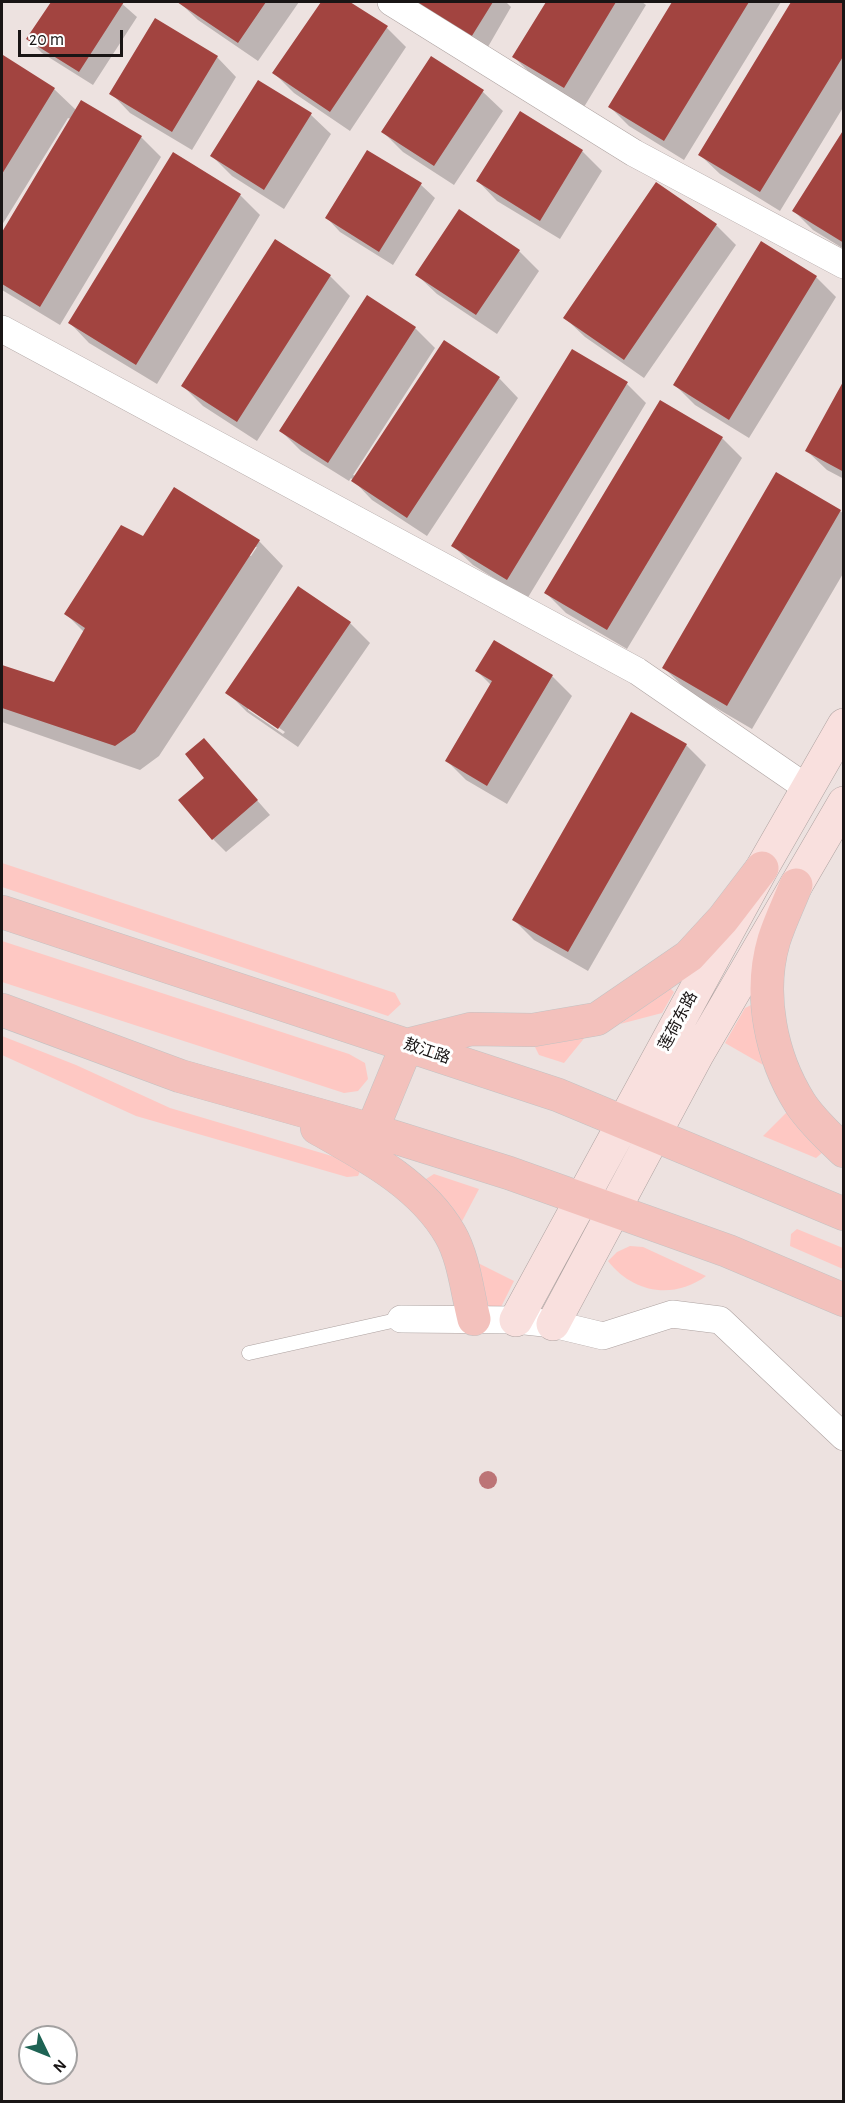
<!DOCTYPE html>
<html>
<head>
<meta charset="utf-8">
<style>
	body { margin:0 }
	#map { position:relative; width:845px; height:2103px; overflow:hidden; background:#ede2e0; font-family:"Alegreya Sans",sans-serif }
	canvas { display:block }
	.frame { position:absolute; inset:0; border:3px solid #191515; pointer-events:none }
	.north { position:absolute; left:18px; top:2025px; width:60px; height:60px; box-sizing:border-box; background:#fff; border:2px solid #a3a1a1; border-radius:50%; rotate:133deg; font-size:16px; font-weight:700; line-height:24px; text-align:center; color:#191515 }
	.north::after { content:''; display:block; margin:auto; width:21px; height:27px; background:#1e6354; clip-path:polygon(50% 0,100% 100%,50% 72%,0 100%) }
	.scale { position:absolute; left:18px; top:30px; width:105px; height:27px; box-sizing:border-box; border:3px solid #191515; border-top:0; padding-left:8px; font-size:18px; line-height:21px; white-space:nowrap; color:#191515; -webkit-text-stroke:4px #fff; paint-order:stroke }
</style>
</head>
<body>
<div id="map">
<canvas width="845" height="2103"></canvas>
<div class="frame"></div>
<div class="north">N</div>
<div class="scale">20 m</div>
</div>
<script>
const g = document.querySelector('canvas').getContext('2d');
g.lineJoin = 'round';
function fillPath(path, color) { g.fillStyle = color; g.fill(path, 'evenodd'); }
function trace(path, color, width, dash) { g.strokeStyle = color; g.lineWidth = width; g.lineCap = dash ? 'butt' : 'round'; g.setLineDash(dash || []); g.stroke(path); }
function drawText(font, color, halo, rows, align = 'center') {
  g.font = font + ' "Alegreya Sans","Noto Sans SC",sans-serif'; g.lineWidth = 6; g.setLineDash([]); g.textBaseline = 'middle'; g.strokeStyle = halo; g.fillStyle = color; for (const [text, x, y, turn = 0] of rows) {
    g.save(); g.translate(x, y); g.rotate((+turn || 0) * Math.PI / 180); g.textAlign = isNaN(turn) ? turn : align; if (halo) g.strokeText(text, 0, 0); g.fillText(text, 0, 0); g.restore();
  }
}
const green = new Path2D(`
	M2,863l393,130 6,11 -13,12 -386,-129z
	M2,941l347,113 16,9 3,16 -10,12 -14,2 -342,-111z
	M670,988l4,4 -12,21 -42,11z
	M751,1005l7,7 14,58 -47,-27 20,-35z
	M2,1036l74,29 94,43 182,54 9,7 -3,7 -11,1 -211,-61 -134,-61z
	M586,1036l-22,27 -25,-8 -4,-8 8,-6z
	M791,1108l32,44 -7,6 -53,-22z
	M434,1174l45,15 -20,38 -32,-39 -1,-9z
	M797,1229l46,19v21l-53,-23 1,-12z
	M630,1246l13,1 63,29c-33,24 -73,17 -98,-15l9,-9z
	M476,1262l38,19 -15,30h-9z`);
const shadow = new Path2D(`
	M52,2h68l17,15 -44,68 -51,-32 -14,-14z
	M179,2h120l-41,59 -60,-41z
	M322,2h25l40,26 19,19 -56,84 -56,-38 -20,-20z
	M420,2h86l5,5 -26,45 -68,-46z
	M548,2h94l4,3 -62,102 -50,-30 -20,-20z
	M674,2h107l-97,158 -55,-34 -19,-19z
	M793,2h51v104l-64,105 -60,-37 -20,-19z
	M4,57l50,32 22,21 65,27 20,20 -101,168 -58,-35v-55l69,-116 -3,-1 -66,107v-165z
	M217,57l19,20 -44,73 -62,-37 -19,-20z
	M432,59l51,33 20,19 -49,74 -51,-33 -20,-20z
	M259,82l52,33 20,19 -47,75 -52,-33 -20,-20z
	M520,113l62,38 20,20 -42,68 -63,-38 -19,-20z
	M844,132v117l-31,-19 -19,-19z
	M656,184l60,41 20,20 -92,133 -59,-41 -20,-19z
	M421,185l14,13 -42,67 -53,-33 -13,-14z
	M240,195l20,20 -103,169 -68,-41 -19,-20z
	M519,251l20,20 -42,63 -60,-40 -20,-19z
	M330,276l20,20 -93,145 -54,-35 -20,-20z
	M816,277l20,20 -87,141 -54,-33 -20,-20z
	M415,328l20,20 -82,127 3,1 143,-98 19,20 -91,138 -55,-36 -21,-22 -2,3 -48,-30 -20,-20z
	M844,383v96l-17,-9 -20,-19z
	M627,384l19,19 -119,196 -54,-34 -20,-19z
	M722,438l20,20 -115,191 -61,-36 -20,-20z
	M840,511l4,3v58l-92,157 -63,-37 -25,-24z
	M144,538l115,3 24,25 -124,190 -19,14 -138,-48v-55l53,17 29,-52 -18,-18zM254,547h3l-6,9 -3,-1z
	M350,623l20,20 -72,104 -51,-35 -20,-20zM248,706l37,26 -2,2 -35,-24z
	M477,671l75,5 20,20 -65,108 -41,-24 -20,-20 45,-75z
	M204,740l66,75 -44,37 -13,-13z
	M686,745l20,20 -118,206 -54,-31 -20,-20z`);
const building = new Path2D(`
	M51,2h73l-45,70 -53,-33z
	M177,2h89l-28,41z
	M321,2h29l38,24 -58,86 -58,-39z
	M418,2h75l-23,37 -55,-32z
	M546,2h70l-52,86 -52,-31z
	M672,2h77l-85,139 -56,-34z
	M791,2h53v53l-84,137 -62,-37z
	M155,18l63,38 -46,76 -63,-38z
	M3,55l52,33 -53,86v-116z
	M431,56l53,34 -50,76 -53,-34z
	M258,80l54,33 -48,77 -54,-34z
	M81,100l61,36 -102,171 -38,-23v-52z
	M520,111l63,39 -43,71 -64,-40z
	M844,129v114l-52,-32z
	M367,150l55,33 -43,69 -54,-34z
	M173,152l68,42 -105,171 -68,-42z
	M656,182l61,42 -93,136 -61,-42z
	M459,209l61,41 -44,65 -61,-40z
	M275,239l56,36 -94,147 -56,-36z
	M761,241l56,35 -88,144 -56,-35z
	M367,295l49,32 -88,136 -49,-32z
	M444,340l56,37 -93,141 -56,-37z
	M572,349l56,33 -121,198 -56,-34z
	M844,380v92l-39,-21z
	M660,400l63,37 -116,193 -63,-37z
	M776,472l65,38 -114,196 -65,-38z
	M174,487l86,53 -125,192 -20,14 -113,-38v-43l52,17 31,-54 -21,-14 57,-89 22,11z
	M298,586l53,36 -73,107 -53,-36z
	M494,640l59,35 -66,111 -42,-25 47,-80 -17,-10z
	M631,712l56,32 -119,208 -56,-32z
	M204,738l54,62 -46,40 -34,-40 26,-22 -19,-24z`);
const service = new Path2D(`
	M249,1353l152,-34`);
const minor = new Path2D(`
	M391,2l243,151 210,112
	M2,329l635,342 170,117
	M401,1319l115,1 37,4 50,12 69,-22 48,6 124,117`);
const secondary = new Path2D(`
	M516,1320l246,-452 82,-143
	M553,1324l144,-269 147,-252`);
const primary = new Path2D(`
	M796,885c-7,18 -16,36 -22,55 -16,54 -3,117 26,163 11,17 29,34 44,48
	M2,912l556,183 286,119
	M2,1010l178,66 192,54 137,43 219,78 116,49
	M407,1045l64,-16 62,1 64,-11 92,-63 34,-37 39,-51
	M317,1128c48,27 104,56 133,106 14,24 17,58 24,85
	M372,1130l35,-85`);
const trees = [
	[488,1480]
];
const streetNames = [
	["莲荷东路",678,1021,-62],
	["敖江路",427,1051,19]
];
fillPath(green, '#fec8c3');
fillPath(shadow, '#0003');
fillPath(building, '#a24440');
trace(service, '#ada2a0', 15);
trace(minor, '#ada2a0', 28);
trace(secondary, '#ada2a0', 34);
trace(primary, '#c3c2c2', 34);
trace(service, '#fff', 14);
trace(minor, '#fff', 27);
trace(secondary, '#f9e0de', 33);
trace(primary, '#f3c1bc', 33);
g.fillStyle = '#bc7476';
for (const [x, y] of trees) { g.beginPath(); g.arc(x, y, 9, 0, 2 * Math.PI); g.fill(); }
drawText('16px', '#191515', '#fff', streetNames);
</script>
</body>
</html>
